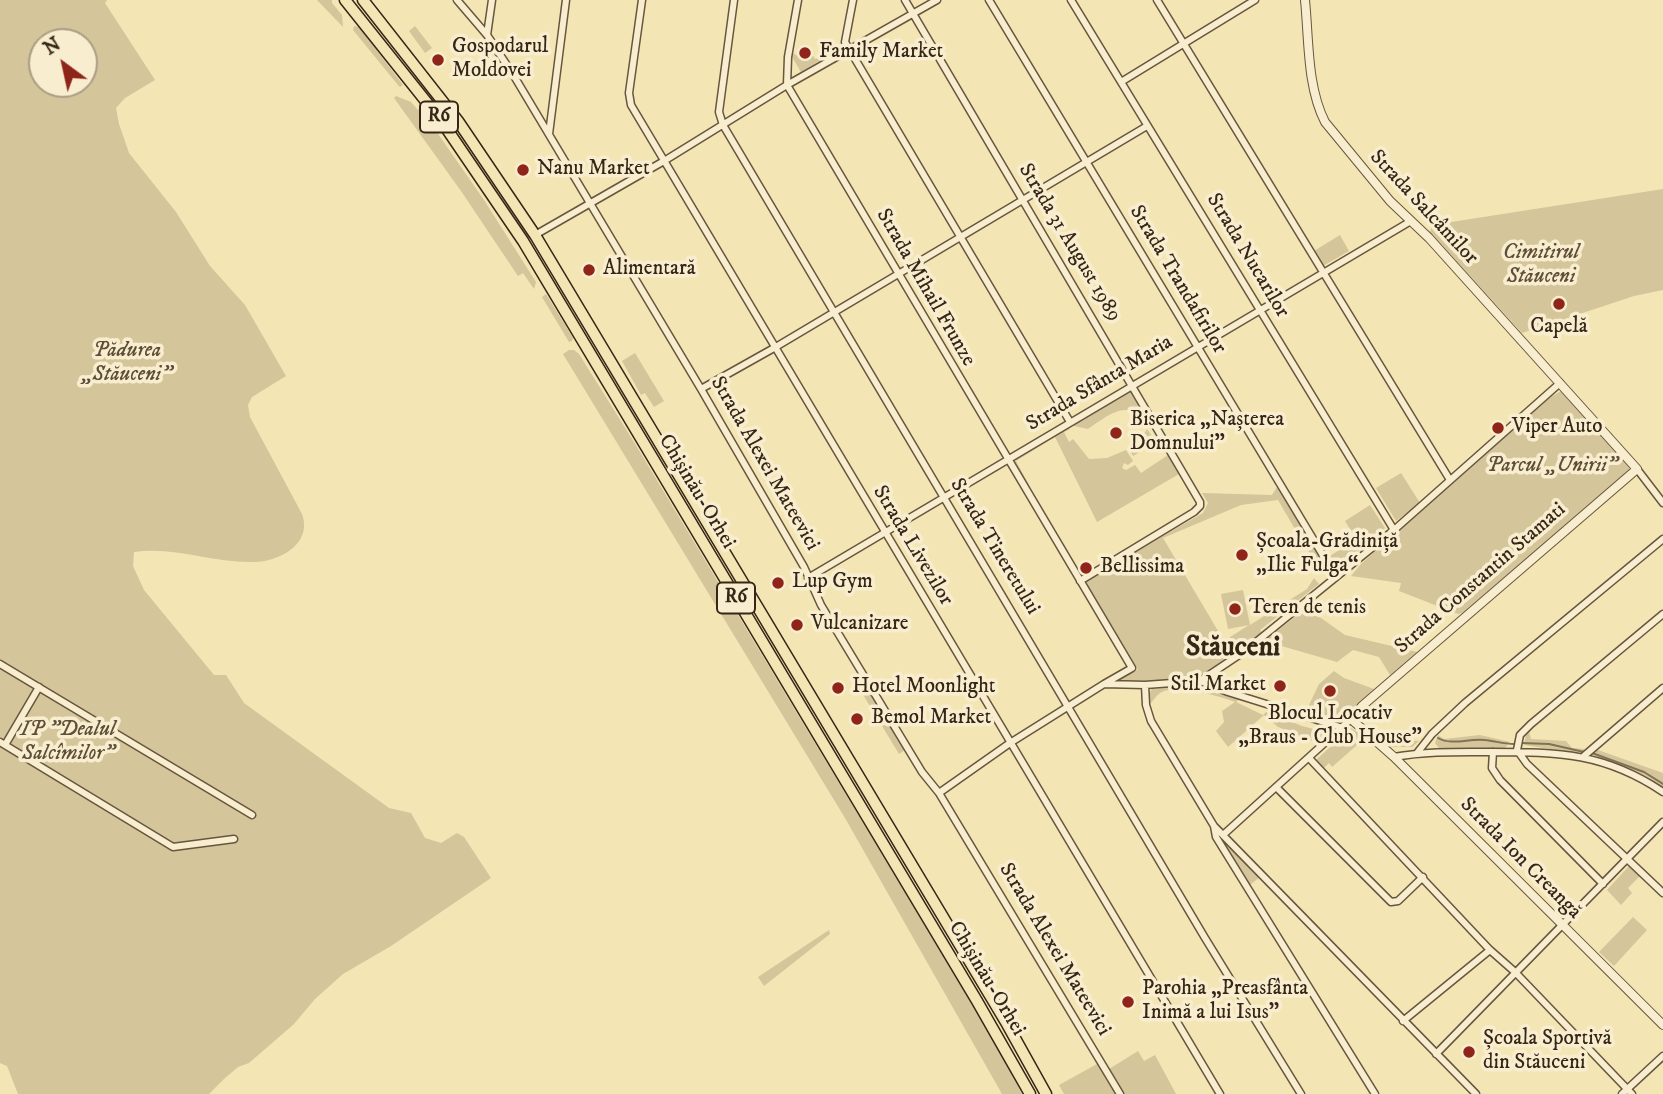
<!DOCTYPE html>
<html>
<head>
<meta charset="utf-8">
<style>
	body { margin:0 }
	#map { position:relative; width:1663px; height:1094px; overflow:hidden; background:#f4e5b5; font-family:"IM FELL DW Pica",serif }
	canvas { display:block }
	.north { position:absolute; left:28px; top:28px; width:70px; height:70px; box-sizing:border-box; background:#f8eecf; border:2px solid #aa9e85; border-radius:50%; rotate:327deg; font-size:19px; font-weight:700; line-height:28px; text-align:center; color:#362617 }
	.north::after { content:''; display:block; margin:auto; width:24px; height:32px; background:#8f2418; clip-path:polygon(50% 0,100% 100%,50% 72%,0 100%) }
</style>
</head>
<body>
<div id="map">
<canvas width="1663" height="1094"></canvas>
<div class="north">N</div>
</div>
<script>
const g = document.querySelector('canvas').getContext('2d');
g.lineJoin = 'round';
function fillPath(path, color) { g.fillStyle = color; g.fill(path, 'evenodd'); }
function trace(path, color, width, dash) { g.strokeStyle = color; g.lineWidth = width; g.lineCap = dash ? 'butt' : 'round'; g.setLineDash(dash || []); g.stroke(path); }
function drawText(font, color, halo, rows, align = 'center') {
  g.font = font + ' "IM FELL DW Pica",serif'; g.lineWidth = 7; g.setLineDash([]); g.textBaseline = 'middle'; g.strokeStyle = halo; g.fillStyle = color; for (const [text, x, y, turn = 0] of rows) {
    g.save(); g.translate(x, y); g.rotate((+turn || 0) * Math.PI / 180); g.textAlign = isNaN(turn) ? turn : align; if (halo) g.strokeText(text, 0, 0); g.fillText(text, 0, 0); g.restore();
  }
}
const green = new Path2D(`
	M0,0h107l-2,3 50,77 -30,18 -9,10 3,16 10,29 47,59 34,54 35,39 41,71 -34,21 -4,8 2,12 52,97c11,30 -23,48 -49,48 -40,1 -79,-16 -119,-10l-1,14 11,24 70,85h12l18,28 145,105 22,5 14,25 16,5 16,-10 7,4 27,41 -100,68 -48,28 -28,25 -21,25 -45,39 -11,4 -13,11 -16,16h-191l-11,-28 -7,-3zM42,42h42v42h-42z
	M317,0h15v3l10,12 1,12z
	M354,26l5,1 44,58 -3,2 -2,-2 -45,-55z
	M415,26l17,22 -7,5 -16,-22z
	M837,50l-36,22 -9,-15 1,-4 9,6 11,-3 2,3z
	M396,96l15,6 7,8 2,-2 64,92 52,82 -2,7 -11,-16 -5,3 -57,-85 -67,-93z
	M1663,189v101l-29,6 -112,37 -92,-101 2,-7z
	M1340,235l9,16 -26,15 -9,-15z
	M546,294l27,44 -1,3 -3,1 -27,-45z
	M569,350h5l5,4 55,88 363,604 25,48h-20l-157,-276 -282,-464z
	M635,353l29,48 -10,6 -9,-14 -4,2 -19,-34z
	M1131,390l30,49 -2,1 -9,-15c-8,-2 -10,-9 -17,-13 -14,-8 -34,10 -45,17l-14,-3v-3z
	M1561,391l68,73v7l-4,4 -163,138 -4,1 -59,-23 2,-8 -50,-7 10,-12 188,-166z
	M1067,428l3,1 -6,3 5,10 4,-3 16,20 18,-1 19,-8 7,11 -5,4 -4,-2 -2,5 4,2 9,-5 6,8 27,-18 11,19 -82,48 -42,-85 -39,24 13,24 -2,1 -13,-22 2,-6z
	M1147,429l9,13 -23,14 -4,-7 10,-7z
	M1401,473l19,30 -24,18 -20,-33z
	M1277,487l28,46 -6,3 -21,-36 -37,5 -78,33 61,103 25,-16 -21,4 -7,-35 22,-4 7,35 57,-36 7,-11 5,6 -59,46 2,3 -23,17 -4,-3 -4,3 2,6 -34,21 -15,3 -71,2 25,-13 -53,-88 118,-68 5,-10 -6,-10 70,2z
	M1370,505l15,23 -23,21 -23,16 -4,-1 -5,-8 26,-17 -11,-18z
	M1302,540l8,1 20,33 -12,-1 2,-2z
	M1306,612l15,6 24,17 72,17 -27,23 -11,-18 -26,-7 -16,12 -59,-17 -1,4 -16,-5 39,-31z
	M1334,671l10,7 30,11 -23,20 -3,7c-16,6 -29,3 -39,-11l10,-21z
	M858,681l2,3 3,-2 42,68 -6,4 -43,-71z
	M1183,687l16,1 41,11 -4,3 27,13 3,-3 36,14 27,7 -9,11 -42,-17 -14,-12 -36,32 -12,-16 8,-9 -2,-11 13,-9c-17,-6 -58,-19 -75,-9 -4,3 -8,9 -12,13v-11l4,-6z
	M1351,728l15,9 -34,30 -3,-4 -5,5 -8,-8z
	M1529,732l2,7 35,2 6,7 12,1 -1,5 -59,-9 2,-10z
	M1379,735l5,4 35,2 -7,6h-22l-12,-10z
	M1438,735l6,4 36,-4 30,7 -5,6h-66l-4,-5z
	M1595,749l68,24v15l-19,-13 -51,-20z
	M1218,833l42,44 -10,8z
	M1629,866l12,9 -13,13 4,5 -11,12 -14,-15z
	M1633,917l14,13 -33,36 -15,-14z
	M829,930l1,4 -66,52 -6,-9z
	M1138,1051l6,10 11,-6 21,39h-52l-15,-25z
	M1097,1064l18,30h-51l-5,-9z`);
const stream = new Path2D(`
	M1438,738c14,8 31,0 47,2 10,1 19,4 29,4
	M1522,743l27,1 35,8
	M1592,753l52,19 19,12`);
const minor = new Path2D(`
	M457,0l30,35 27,41 187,313 103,178 17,38 101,167 17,21 181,301
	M642,0l-13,93 2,12 589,989
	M734,0l-15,112 4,13 482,813 96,156
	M798,0l-10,57 -1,28 345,583 -28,16
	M853,0l-8,42 225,380
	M905,0l295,502v4l-6,6 -114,69
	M989,0l347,577
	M1071,0l323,530
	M1157,0l293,480
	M487,35l5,-35
	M1121,82l134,-82
	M549,134l17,-134
	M535,235l129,-74 123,-76 150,-85
	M701,389l73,-41 373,-222
	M1637,469l26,34
	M808,578l603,-357
	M0,664l252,151
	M1200,681l45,-30 149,-121 166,-147
	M1145,685l1,20 5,16 63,105 262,268
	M0,742l173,105 61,-8
	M5,745l34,-58
	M1517,750l10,14 136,129
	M1517,750l3,-15 11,-11 132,-110
	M1493,752l-1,16 8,12 103,104
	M1417,753l15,-19 33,-31 198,-164
	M1584,756l79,-68
	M1394,757c33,-6 65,-5 98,-5 67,0 113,1 171,40
	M1309,758l181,192 25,22 117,122
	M1276,787l115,115 7,-1 25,-24
	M939,793l71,-50 94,-59 41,1 55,-4 28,11 115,36
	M1214,826l2,11 159,257
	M1223,835l128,-116
	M1403,1021l87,-71
	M1436,1054l227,-232
	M1622,1094l41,-38`);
const tertiary = new Path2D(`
	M1305,0c4,40 2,87 20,122l65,79 39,37 208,231 -275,237 -11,13 43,38 269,268`);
const trunk = new Path2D(`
	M345,0l95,119 83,122 454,760 53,93
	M363,0l95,121 77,114 472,789 39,70`);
const markers = [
	[805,53,7,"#8f2418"],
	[438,60,7,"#8f2418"],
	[523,170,7,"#8f2418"],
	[589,270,7,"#8f2418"],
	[1559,304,7,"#8f2418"],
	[1498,428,7,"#8f2418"],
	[1116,433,7,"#8f2418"],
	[1242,555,7,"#8f2418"],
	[1086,568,7,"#8f2418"],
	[778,583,7,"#8f2418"],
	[1235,609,7,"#8f2418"],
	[797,625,7,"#8f2418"],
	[1280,686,7,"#8f2418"],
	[838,688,7,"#8f2418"],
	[1330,691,7,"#8f2418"],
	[857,719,7,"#8f2418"],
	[1128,1002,7,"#8f2418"],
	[1469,1052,7,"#8f2418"]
];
const shields = [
	[439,117,38],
	[736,598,38]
];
const shieldNames = [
	["R6",439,117],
	["R6",736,598]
];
const poiNames = [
	["Gospodarul",452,48],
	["Moldovei",452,72],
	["Family Market",819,53],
	["Nanu Market",537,170],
	["Alimentară",603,270],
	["Capelă",1559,328,"center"],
	["Biserica „Nașterea",1130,421],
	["Domnului”",1130,445],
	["Viper Auto",1512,428],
	["Școala-Grădiniță",1256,543],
	["„Ilie Fulga“",1256,567],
	["Bellissima",1100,568],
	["Lup Gym",792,583],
	["Teren de tenis",1249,609],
	["Vulcanizare",811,625],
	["Stil Market",1266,686,"right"],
	["Hotel Moonlight",852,688],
	["Blocul Locativ",1330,715,"center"],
	["„Braus - Club House”",1330,739,"center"],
	["Bemol Market",871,719],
	["Parohia „Preasfânta",1142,990],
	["Inimă a lui Isus”",1142,1014],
	["Școala Sportivă",1483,1040],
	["din Stăuceni",1483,1064]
];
const streetNames = [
	["Strada Salcâmilor",1423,208,47],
	["Strada 31 August 1989",1069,243,59],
	["Strada Nucarilor",1247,256,59],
	["Strada Trandafirilor",1177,280,59],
	["Strada Mihail Frunze",925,288,60],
	["Strada Sfânta Maria",1100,384,-31],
	["Strada Alexei Mateevici",764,464,60],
	["Chișinău-Orhei",696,492,59],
	["Strada Livezilor",912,546,59],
	["Strada Tineretului",994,547,59],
	["Strada Constantin Stamati",1481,579,-41],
	["Strada Ion Creangă",1520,859,45],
	["Strada Alexei Mateevici",1054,950,59],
	["Chișinău-Orhei",986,979,59]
];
const parkNames = [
	["Cimitirul",1541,254],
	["Stăuceni",1541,278],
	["Pădurea",127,352],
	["„Stăuceni”",127,376],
	["Parcul „Unirii”",1552,467],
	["IP \"Dealul",68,731],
	["Salcîmilor\"",68,755]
];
const districtNames = [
	["Stăuceni",1233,649]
];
fillPath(green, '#d4c59a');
trace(stream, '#817255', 2);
trace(minor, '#66563e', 9);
trace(tertiary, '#66563e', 10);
trace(trunk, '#362617', 13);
trace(minor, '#f8eecf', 6);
trace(tertiary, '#f8eecf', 8);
trace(trunk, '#f4e5b5', 10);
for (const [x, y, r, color] of markers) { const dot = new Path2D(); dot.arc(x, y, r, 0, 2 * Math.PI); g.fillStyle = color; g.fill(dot); trace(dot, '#f8eecf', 2.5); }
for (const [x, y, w] of shields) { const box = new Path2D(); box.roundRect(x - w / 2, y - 15.5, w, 31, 5); g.fillStyle = '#f8eecf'; g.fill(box); trace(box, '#362617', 2); }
drawText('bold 19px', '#362617', null, shieldNames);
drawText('21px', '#362617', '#f8eecf', poiNames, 'left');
drawText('21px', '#362617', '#f8eecf', streetNames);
drawText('italic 21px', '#5e4e38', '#f8eecf', parkNames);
drawText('bold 28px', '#362617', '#f8eecf', districtNames);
</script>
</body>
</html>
